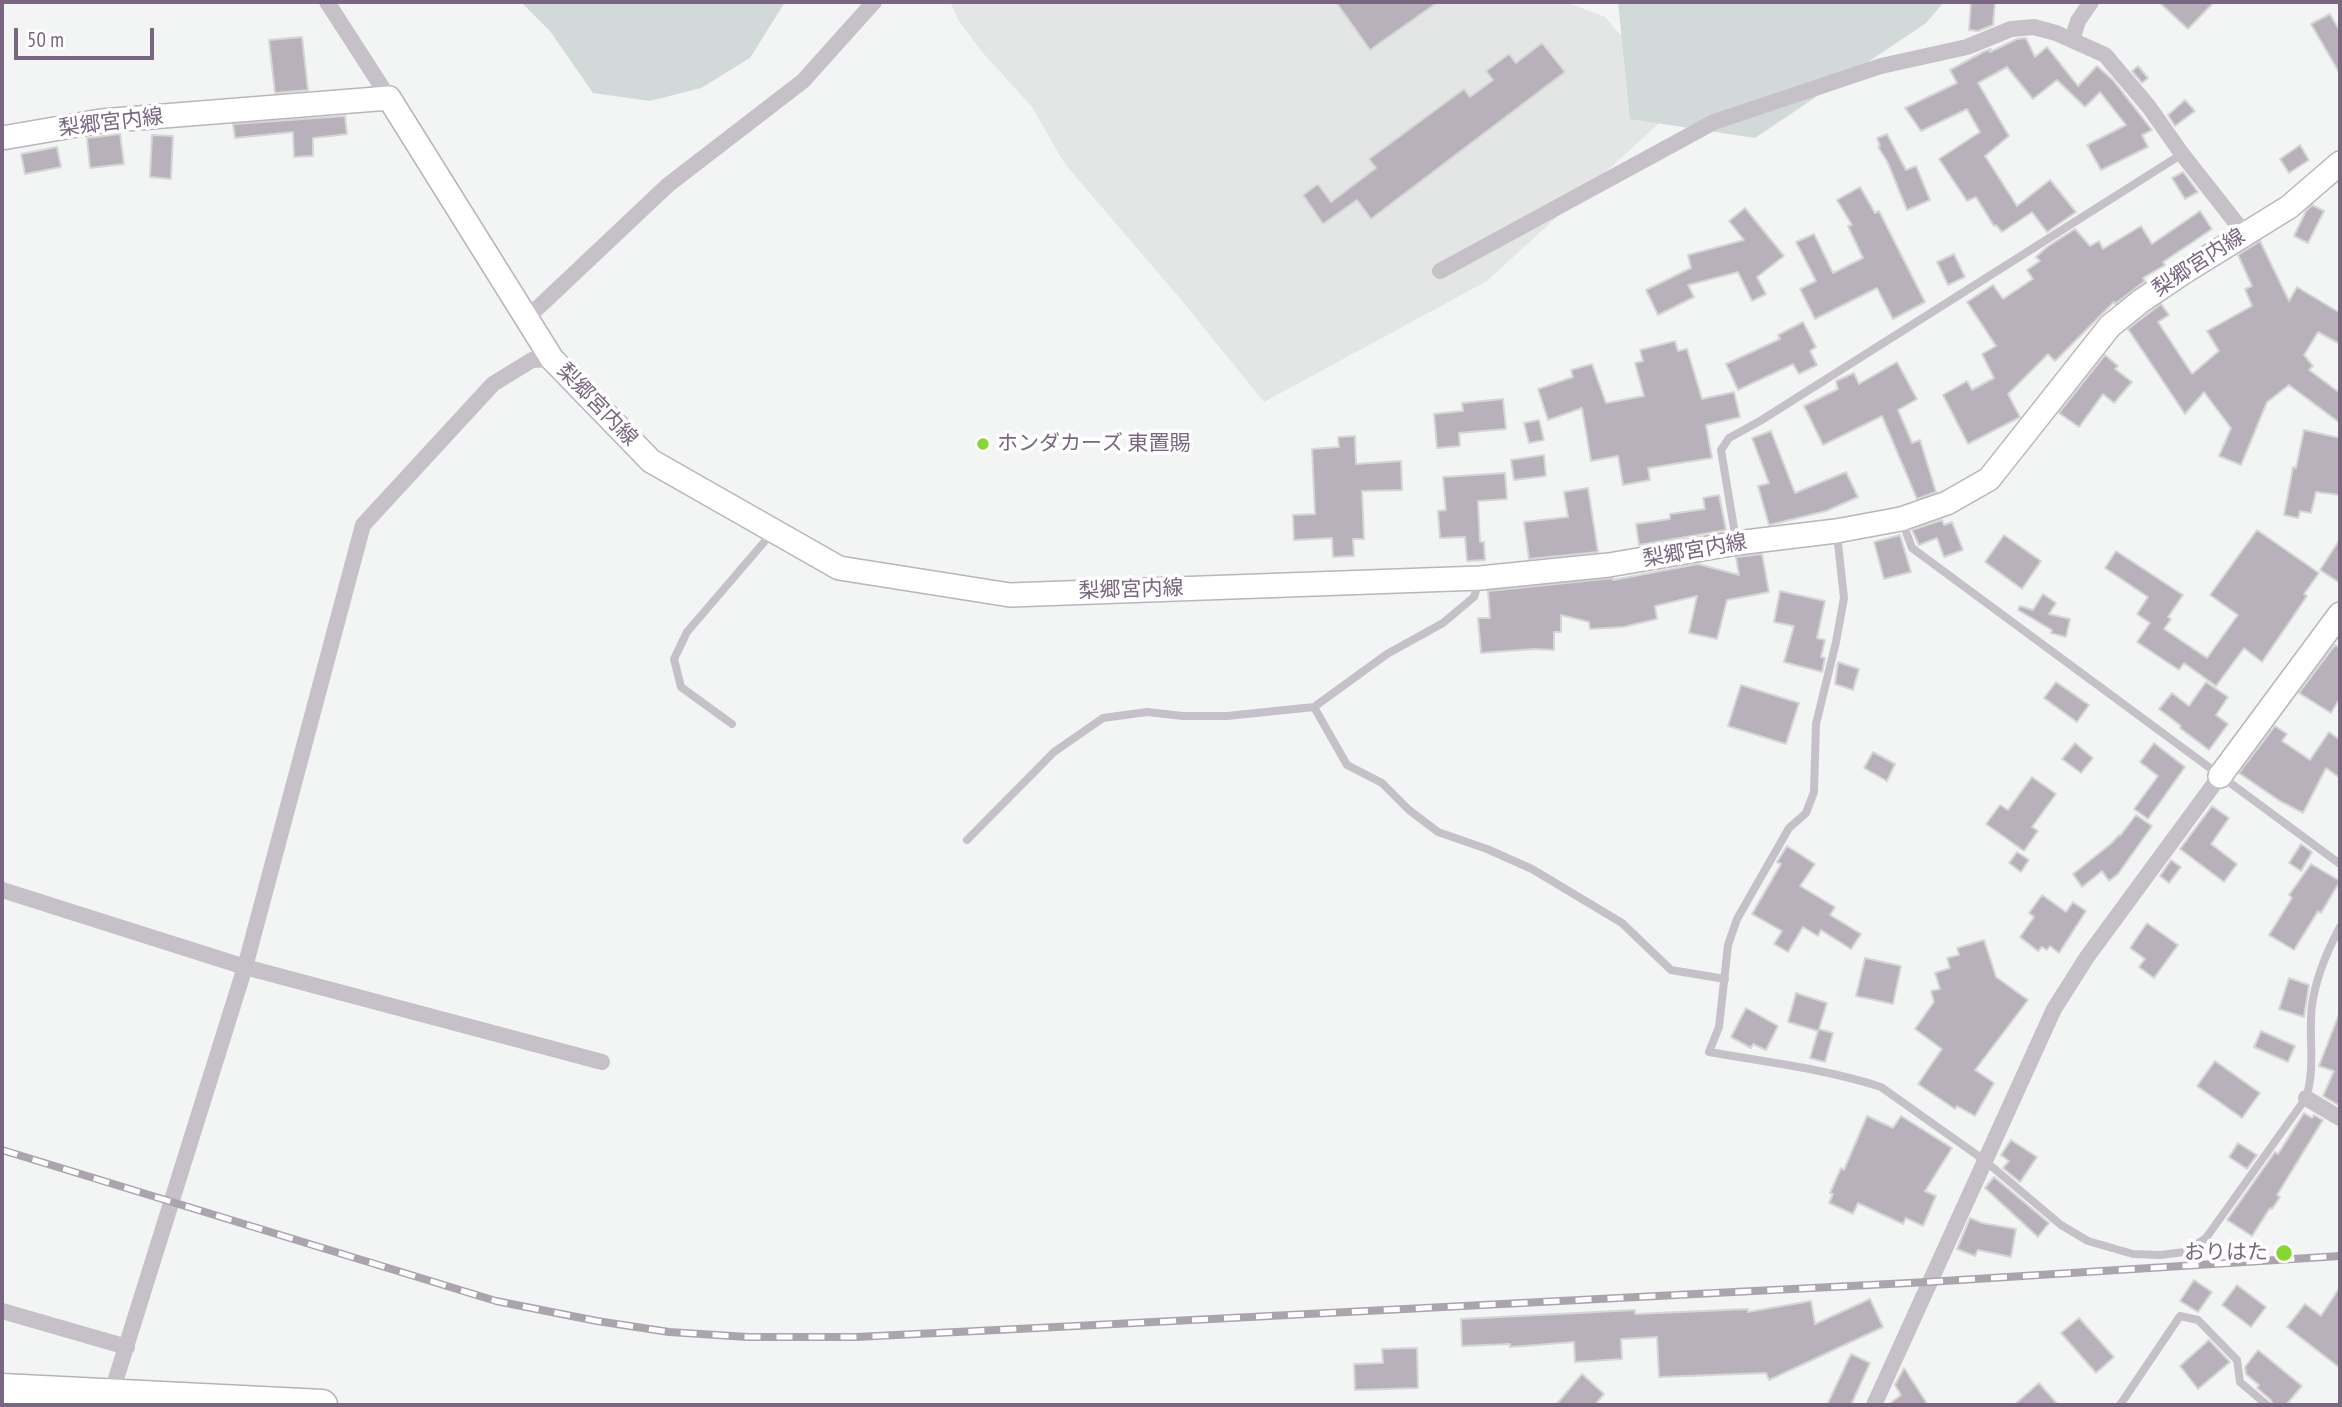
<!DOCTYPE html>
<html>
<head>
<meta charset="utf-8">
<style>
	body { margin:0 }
	#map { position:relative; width:2342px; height:1407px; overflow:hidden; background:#f2f5f3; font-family:"PT Sans Narrow",sans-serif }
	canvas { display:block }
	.frame { position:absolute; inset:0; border:4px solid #796681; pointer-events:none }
	.scale { position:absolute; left:14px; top:28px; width:140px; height:32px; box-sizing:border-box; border:4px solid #796681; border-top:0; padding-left:9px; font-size:21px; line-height:24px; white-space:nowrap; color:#796681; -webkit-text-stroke:5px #fff; paint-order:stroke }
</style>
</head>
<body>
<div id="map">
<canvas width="2342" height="1407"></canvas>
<div class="frame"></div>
<div class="scale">50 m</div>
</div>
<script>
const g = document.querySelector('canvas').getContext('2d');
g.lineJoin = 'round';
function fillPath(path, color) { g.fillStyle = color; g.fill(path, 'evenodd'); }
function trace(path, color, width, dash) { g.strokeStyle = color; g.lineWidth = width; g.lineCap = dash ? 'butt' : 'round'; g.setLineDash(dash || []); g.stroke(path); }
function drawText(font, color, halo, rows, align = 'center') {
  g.font = font + ' "PT Sans Narrow","Noto Sans JP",sans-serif'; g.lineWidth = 7; g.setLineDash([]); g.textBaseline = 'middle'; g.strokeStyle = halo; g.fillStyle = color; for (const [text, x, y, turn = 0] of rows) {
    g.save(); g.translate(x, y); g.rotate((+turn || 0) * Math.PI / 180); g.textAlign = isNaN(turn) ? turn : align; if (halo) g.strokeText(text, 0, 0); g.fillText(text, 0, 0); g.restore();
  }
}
const built = new Path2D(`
	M950,2h616l39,15 75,87 -193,177 -223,121 -86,-106 -113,-132 -33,-57 -50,-55 -23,-31z`);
const green = new Path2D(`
	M521,2h-1h265l-35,56 -49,30 -51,13 -57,-8 -43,-62z
	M1618,2h326l-18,21 -171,115 -125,-19z`);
const building = new Path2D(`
	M1336,2h102l-68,48z
	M1971,2h24l-2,23 -15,6 -9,-1z
	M2159,2h55l-26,27z
	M2330,14l10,17v43l-29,-50z
	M302,37l6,53 -33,3 -6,-53z
	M2026,38l9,19 12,-10 31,39 19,-20 16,14 39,50 -10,5 6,12 -47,23 -14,-25 39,-20 -26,-33 -15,15 -28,-27 -24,19 -26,-32 -29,16 31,53 -24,20 32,50 33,-26 26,32 -29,20 -15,-20 -30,20 -6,-7 -2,1 -18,-29 -9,4 -28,-42 41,-27 -13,-23 -46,22 -16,-23 52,-25 -7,-13 33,-18 8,-3 -1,3 27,-13z
	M1542,43l23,29 -194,147 -14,-19 -34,24 -20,-29 15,-11 13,18 45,-34 -7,-9 95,-70 6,8 23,-17 -7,-9 23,-17 7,9z
	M2138,66l10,12 -6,5 -10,-12z
	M2185,100l10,11 -20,15 -7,-11z
	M345,116l2,18 -34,4v18l-19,1 -1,-25 -58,6 -2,-14z
	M120,134l4,30 -34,4 -3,-30z
	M1887,134l19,36 10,-4 14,34 -23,10 -20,-49 -9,-14 2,-1 -3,-8z
	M152,135l21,1 -2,43 -21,-2z
	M2300,145l9,15 -20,13 -9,-14z
	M57,147l4,20 -36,7 -4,-20z
	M2183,172l15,20 -13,7 -13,-21z
	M1860,187l15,26 4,-2 46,91 -32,17 -16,-31 -62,31 -15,-30 16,-8 -20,-39 18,-8 19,39 30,-15 -15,-32 4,-1 -15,-25z
	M2312,205l12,6 -16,32 -14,-7 12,-25z
	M1745,208l39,48 -27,21 9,17 -14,7 -14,-29 -50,13 6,12 -36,18 -12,-25 45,-22 -3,-13 56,-15 -15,-19z
	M2200,211l12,18 -49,33 2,3 -22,13 2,3 -30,23 -1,-2 -59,59 -7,-7 -40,40 12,23 -52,27 -25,-49 24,-14 5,9 22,-12 -12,-24 14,-8 -29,-44 26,-17 10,14 30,-20 -6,-9 13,-9 -4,-4 11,-10 28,-18 15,17 9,-5 4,8 38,-23 11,18z
	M2260,241l29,60 8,-14 43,26v31l-22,-12 -14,23 9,11 -4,4 31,23v30l-51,-38 -22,17 -26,63 -22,-9 12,-28 -27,-36 -19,22 -57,-85 33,-25 8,11 -11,7 34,52 27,-23 -12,-20 45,-25 -7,-17 7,-3 -14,-31z
	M1954,254l11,23 -17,8 -11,-23z
	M1803,322l13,25 -6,4 7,14 -18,9 -6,-10 -55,26 -12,-26 54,-25 -2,-4z
	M1675,341l3,10 9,-2 15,50 32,-7 6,25 -34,8 6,33 -64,10 2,12 -27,5 -5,-29 -27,5 -9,-53 -34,12 -10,-31 35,-12 -2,-7 21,-6 14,39 38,-7 -9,-33 8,-2 -3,-11z
	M2105,355l13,11 -3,3 17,13 -18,21 -11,-9 -24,33 -20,-14z
	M1897,362l20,37 -19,11 14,33 8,-3 16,52 -19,7 -35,-83 -59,29 -19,-39 34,-17 -2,-8 18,-8 5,11z
	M1503,399l3,30 -47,4 1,13 -23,2 -3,-34 29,-3 -1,-8z
	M1539,420l5,20 -15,3 -5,-20z
	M2304,430l36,8v57l-24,-3 -5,21 -11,-2 -2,7 -14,-3 9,-48 3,1z
	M1771,431l24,62 51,-21 12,25 -32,14 -57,14 -11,-39 11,-3 -17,-45z
	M1355,436l1,28 45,-3 1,29 -40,1 2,48h-11l1,17 -21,1 -1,-19 -38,2 -1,-25 22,-1 -3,-65 27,-2 -1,-10z
	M1544,455l2,21 -32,4 -3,-20z
	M1505,473l2,26 -29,2 2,41h4l1,18 -18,1 -2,-24 -25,1 -2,-27 8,-1 -3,-33z
	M1588,488l10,64 -69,7 -5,-37 44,-5 -4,-25z
	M1719,495l7,35 -87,15 -3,-21 34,-5v-5l35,-5 -2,-11z
	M1942,520l2,5 8,-3 11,28 -19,7 -7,-19 -18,7 -7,-15z
	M2257,530l62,43 -15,21 3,2 -45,66 -18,-14 -28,38 -32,-23 -5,7 -42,-28 13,-19 -13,-9 11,-17 -43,-29 11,-17 67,44 -15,22 3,2 -7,10 43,29 31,-43 -28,-20z
	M1900,535l11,37 -27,7 -10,-37z
	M2004,535l37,26 -19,28 -37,-27z
	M2340,539v44l-20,-13z
	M1762,554l7,38 -42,8 -10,39 -28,-6 8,-37 -42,10 2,13 -34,8 -33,2 -1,-7 -28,-7v17h-7v18l-20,-1 -53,4 -3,-35h12l-2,-27 125,-13v2l85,-16 41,11 -3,-18z
	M1780,591l45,10 -8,37 8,2 -4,17 4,1 -3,14 -38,-10 10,-36 -20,-4z
	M2043,594l13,9 -7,11 21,5 -4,18 -15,-4 1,-3 -34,-20 2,-4 13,4z
	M2335,645l5,3v50l-9,15 -32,-20z
	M1838,662l21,7 -6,21 -18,-6z
	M2056,682l33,23 -12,17 -33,-24z
	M2206,682l22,15 -12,18 12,9 -19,26 -29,-22 1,-2 -22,-17 13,-16 17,13z
	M1741,685l58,18 -13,41 -58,-18z
	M2275,726l12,8 -5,7 28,19 19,-28 11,8v38l-14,-10 -23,45 -23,-12 -41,-28z
	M2075,743l18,15 -12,15 -19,-14z
	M2154,743l31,24 -37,52 -14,-10 24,-33 -18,-14z
	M1873,752l22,12 -8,17 -23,-13z
	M2032,777l24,17 -24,33 6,4 -14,20 -38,-27 14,-19 8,5z
	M2212,806l17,12 -18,26 26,20 -13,18 -44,-33z
	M2136,815l16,11 -34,48 -9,7 -7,-10 -20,16 -9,-13 39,-31 7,-8 1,1z
	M2301,844l11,8 -11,19 -12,-8z
	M1787,846l28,18 -15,22 35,21 -5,8 31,19 -10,15 -30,-19 -3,6 -15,-9 -15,25 -14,-8 8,-13 -30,-17 29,-50 -4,-2z
	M2017,852l12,8 -8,12 -12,-9z
	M2171,860l10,7 -12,16 -9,-7z
	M2311,864l29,17 -19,32 -3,-2 -24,39 -25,-15 23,-37 -3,-3z
	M2042,895l24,17 7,-10 13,9 -27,42 -9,-7 -3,4 -5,-3 -4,4 -18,-14 14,-20 -5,-4z
	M2147,923l31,22 -24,33 -15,-11 6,-8 -15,-11z
	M1984,940l12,37 32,23 -53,70 19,13 -19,33 -18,-10 -2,3 -37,-25 24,-35 -27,-20 19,-27 -3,-11 9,-2 -5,-16 15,-5 -3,-10 12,-3 -2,-7z
	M1865,958l36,8 -8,38 -37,-8z
	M2289,978l20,7 -5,32 -25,-8z
	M1796,993l31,10 -8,26 14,4 -8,29 -15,-4 8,-27 -30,-9z
	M1746,1008l32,18 -12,24 -13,-6 -2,4 -20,-11z
	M2339,1014l1,1v91l-17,-10 11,-25 -15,-5z
	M2261,1031l34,15 -7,16 -34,-15z
	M2215,1061l45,32 -18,25 -45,-32z
	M2304,1113l8,5 2,-3 9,5 -46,75 3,2 -8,12 -2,-1 -18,28 -25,-16 48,-68 3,2z
	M1867,1116l26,12 8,-12 51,32 -27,43 11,5 -13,30 -17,-8 -3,6 -45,-21 -5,11 -24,-11 4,-9 -3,-1 11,-25 3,2z
	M2011,1140l26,17 -17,25 -17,-14 6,-7 -8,-6z
	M2238,1143l19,12 -10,14 -18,-12z
	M1994,1177l55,46 -11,14 -53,-49z
	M1970,1218l12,5 34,6 -5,28 -33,-7 -3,6 -18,-7z
	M2194,1280l18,12 -14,20 -18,-11z
	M2237,1285l29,22 -15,20 -29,-22z
	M2340,1287v81l-53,-41 18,-23 16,12z
	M1870,1299l13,28 -114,53 -3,-7 -107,4 -2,-40 -36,2 1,20 -47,3 -1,-20 -64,5v-3l-48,2 -1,-27 174,-9v4l113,-5v3l63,-11 4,23z
	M2079,1318l35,39 -18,16 -35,-40z
	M2209,1340l21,22 -32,27 -18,-23z
	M1417,1348l1,40 -63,2 -1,-26 29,-1 -1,-14z
	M2258,1350l44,36 -16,19h-13l-2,-5 -14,-12 2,-3 -13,-11 -1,-7z
	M1851,1354l19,9 -19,42h-24z
	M1904,1368l24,37h-40l13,-10 -6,-10z
	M1582,1374l22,20 -9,11h-39z
	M2039,1383l19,22h-44z`);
const lane = new Path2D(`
	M1902,521l10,27 428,316
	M1837,534l7,64 -8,44 -20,82 -2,68 -8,21 -17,15 -52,91 -9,26 -9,82 -10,25c57,10 117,17 172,35l103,73 77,65 27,16 45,13 27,1 24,-3 22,-14 100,-140c10,-31 2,-62 6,-93 4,-27 15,-54 28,-78
	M1736,540l-15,-90 8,-12 31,-17 422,-267
	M1314,707l33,58 35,18 27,27 29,22 49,17 45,20 90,54 49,47 54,9
	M732,724l-51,-37 -7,-28 13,-27 84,-98
	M967,840l87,-88 49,-34 44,-6 36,4h44l87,-9 73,-53 56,-31 31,-26 5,-16
	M2120,1405l60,-89 18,4 39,40 3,22 27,23`);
const street = new Path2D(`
	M327,2l62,96
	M2072,40l6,-19 13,-19
	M1440,271l274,-149 167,-56 86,-19 44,-18 23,-2 22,6 49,22 44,52 33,47 62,79
	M526,319l142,-134 135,-104 71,-79
	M2,890l243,77 357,95
	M2306,1098l34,20
	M2,1311l125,36
	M110,1398l135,-431 118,-442 130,-141 39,-24 20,-1
	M1874,1405l180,-396 33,-52 133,-181`);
const secondary = new Path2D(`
	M2,138l99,-17 288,-23 163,261 99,102 188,107 171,27 470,-17 129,-13 128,-22 99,-12 65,-12 46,-16 42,-24 121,-153 31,-25 43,-29 105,-65 51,-44
	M2220,776l120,-162`);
const highway = new Path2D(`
	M2,1389l320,16`);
const rail = new Path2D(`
	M2,1150l494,151 101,20 72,11 79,5h108l181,-9 891,-46 412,-26`);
const markers = [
	[983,444,7,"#86d730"],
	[2284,1253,9,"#86d730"]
];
const streetNames = [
	["梨郷宮内線",111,123,-7],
	["梨郷宮内線",2199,263,-33],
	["梨郷宮内線",597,405,46],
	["梨郷宮内線",1695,551,-10],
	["梨郷宮内線",1131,590,-2]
];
const poiNames = [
	["ホンダカーズ 東置賜",997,444],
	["おりはた",2268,1253,"right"]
];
fillPath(built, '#e4e6e6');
fillPath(green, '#d1dad9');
fillPath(building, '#b8b1bb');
trace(building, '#d5d7d5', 2);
trace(secondary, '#bab4bc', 26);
trace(highway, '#b7b2b8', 33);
trace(lane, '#c6c1c8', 8);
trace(street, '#c6c1c8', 16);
trace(secondary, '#fff', 23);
trace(highway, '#fff', 30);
trace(rail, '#aba4ae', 8);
trace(rail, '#fff', 5, [16]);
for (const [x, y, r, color] of markers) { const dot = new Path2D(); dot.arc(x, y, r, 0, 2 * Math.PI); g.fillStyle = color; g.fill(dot); trace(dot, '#fff', 2.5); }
drawText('21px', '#796681', '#fff', streetNames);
drawText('21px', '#796681', '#fff', poiNames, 'left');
</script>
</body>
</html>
